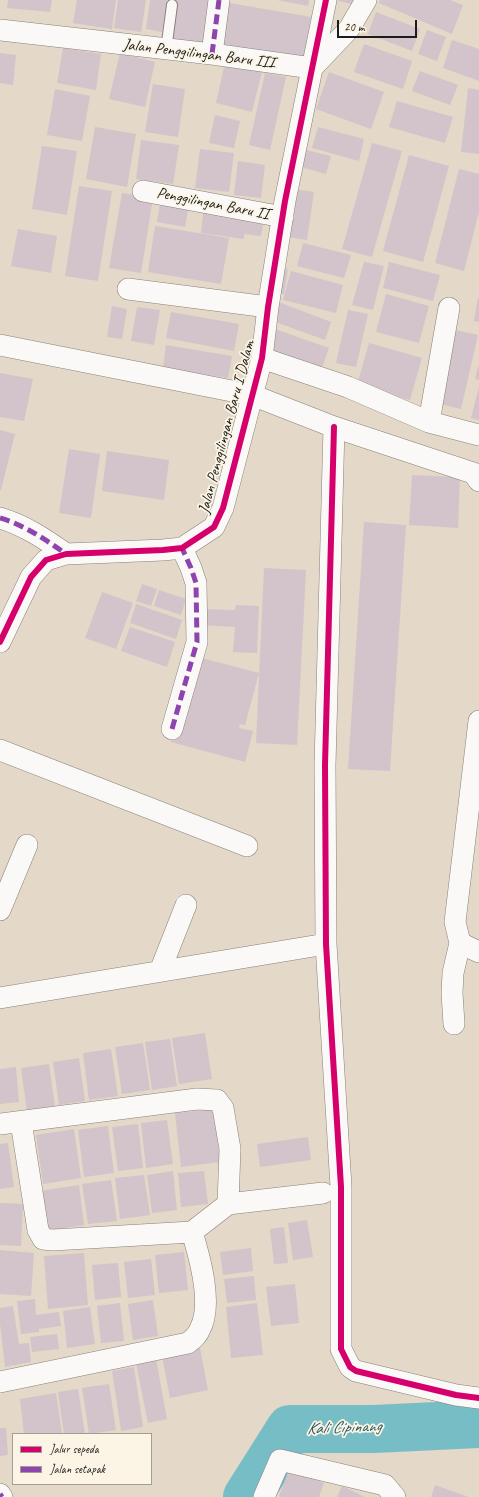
<!DOCTYPE html>
<html>
<head>
<meta charset="utf-8">
<style>
	body { margin:0 }
	#map { position:relative; width:479px; height:1497px; overflow:hidden; background:#e4d8c8; font-family:Caveat,sans-serif }
	canvas { display:block }
	.legend { position:absolute; left:12px; top:1433px; width:140px; height:52px; box-sizing:border-box; background:#fcf5e5; border:1px solid #a29e95; margin:0; padding:5px 7px; list-style:none; font-size:12px; color:#1c1c1c }
	.legend li { display:flex; align-items:center; gap:8px; height:20px }
	.legend b { width:20px; border:1px solid #a29e95 }
	.scale { position:absolute; left:337px; top:20px; width:80px; height:18px; box-sizing:border-box; border:2px solid #1c1c1c; border-top:0; padding-left:5px; font-size:12px; line-height:14px; white-space:nowrap; color:#1c1c1c; -webkit-text-stroke:3px #fcf5e5; paint-order:stroke }
</style>
</head>
<body>
<div id="map">
<canvas width="479" height="1497"></canvas>
<ul class="legend">
<li><b style="height:5px;background:#d6006c"></b>Jalur sepeda</li>
<li><b style="height:5px;background:#8e44ad"></b>Jalan setapak</li>
</ul>
<div class="scale">20 m</div>
</div>
<script>
const g = document.querySelector('canvas').getContext('2d');
g.lineJoin = 'round';
function trace(path, color, width, dash) { g.strokeStyle = color; g.lineWidth = width; g.lineCap = dash ? 'butt' : 'round'; g.setLineDash(dash || []); g.stroke(path); }
function fillPath(path, color) { g.fillStyle = color; g.fill(path, 'evenodd'); }
function drawText(font, color, halo, rows, align = 'center') {
  g.font = font + ' Caveat,sans-serif'; g.lineWidth = 3.5; g.setLineDash([]); g.textBaseline = 'middle'; g.strokeStyle = halo; g.fillStyle = color; for (const [text, x, y, turn = 0] of rows) {
    g.save(); g.translate(x, y); g.rotate((+turn || 0) * Math.PI / 180); g.textAlign = isNaN(turn) ? turn : align; if (halo) g.strokeText(text, 0, 0); g.fillText(text, 0, 0); g.restore();
  }
}
const river = new Path2D(`
	M247,1497l43,-68h84l105,-5`);
const building = new Path2D(`
	M8,0h44l-2,12 -43,-4z
	M77,0h39l-4,29 -39,-6z
	M118,0h28l-5,32 -27,-4z
	M150,0h17l-5,32 -16,-3z
	M176,0h40l-7,45 -40,-6z
	M277,0h32l-1,6z
	M335,0h21l-1,5z
	M380,0h70l13,5 -11,29 -73,-31z
	M224,2l87,15 -7,42 -87,-15z
	M376,12l44,17 -8,22 -44,-17z
	M427,30l19,7 -9,24 -19,-7z
	M452,40l27,9v32l-36,-13z
	M364,44l48,17 -9,28 -49,-17z
	M63,48l38,6 -5,36 -39,-7z
	M0,53l16,2 -3,30 -13,-2z
	M120,53l35,9 -10,45 -36,-8z
	M225,63l37,9 -10,40 -36,-9z
	M420,71l38,14 -8,20 -38,-14z
	M329,72l55,20 -13,37 -55,-20z
	M265,73l21,4 -16,73 -21,-5z
	M153,84l32,5 -7,48 -33,-5z
	M468,88l11,2v64l-18,-2z
	M55,89l35,7 -8,45 -35,-6z
	M397,101l56,16 -8,26 -56,-16z
	M215,115l25,6 -6,27 -25,-5z
	M95,127l41,7 -9,53 -41,-8z
	M318,127l46,12 -5,22 -47,-13z
	M141,140l38,5 -6,39 -37,-5z
	M372,143l30,8 -30,106 -30,-8z
	M42,146l35,5 -10,64 -35,-6z
	M200,149l34,4 -5,39 -34,-4z
	M302,149l29,7 -5,18 -29,-8z
	M409,155l40,11 -26,96 -40,-11z
	M238,161l27,4 -4,33 -27,-3z
	M459,169l20,5v38l-15,59 -29,-8z
	M79,186l33,5 -14,90 -33,-5z
	M294,189l20,3 -7,48 -20,-3z
	M122,193l31,5 -12,75 -32,-5z
	M161,198l28,5 -4,24 -28,-5z
	M204,206l42,5 -1,10 18,3 -2,12 -17,-2v5l-43,-6z
	M155,226l74,12 -8,46 -73,-12z
	M18,229l39,7 -6,37 -40,-7z
	M303,243l48,12 -7,23 -47,-12z
	M364,262l20,4 -11,44 -21,-5z
	M389,262l51,13 -7,26 -50,-13z
	M276,266l12,3 -4,25 -12,-2z
	M291,271l52,14 -7,28 -53,-13z
	M386,294l43,12 -10,37 -43,-11z
	M478,298h1v24l-5,-1z
	M276,301l55,21 -6,18 -55,-20z
	M112,306l15,3 -5,30 -15,-2z
	M137,307l23,3 -6,35 -23,-4z
	M348,310l20,4 -12,53 -20,-4z
	M171,312l68,12 -5,27 -68,-13z
	M272,328l57,20 -7,20 -57,-20z
	M451,329l27,6 -17,74 -26,-6z
	M369,343l53,15 -12,42 -53,-15z
	M166,345l66,11 -4,22 -65,-10z
	M478,367h1v13l-4,-1z
	M0,373l33,6 -9,42 -24,-4z
	M479,387v33l-8,-2z
	M0,430l15,4 -14,56h-1z
	M69,449l31,5 -9,64 -32,-5z
	M107,451l62,9 -5,40 -62,-9z
	M412,475l48,2 -2,51 -49,-3z
	M364,522l42,3 -16,246 -42,-2z
	M264,568l42,2 -9,175 -41,-2z
	M142,584l15,5 -6,17 -15,-5z
	M159,590l27,9 -5,16 -27,-9z
	M102,592l31,11 -17,46 -31,-11z
	M136,604l46,16 -6,19 -46,-16z
	M236,605l23,1 -2,47 -24,-1 2,-25 -35,-2 1,-16 34,1z
	M130,627l45,15 -8,25 -46,-16z
	M194,656l65,17 -14,52 -5,-1 -1,4 14,3 -8,31 -74,-20z
	M205,1033l7,46 -33,5 -7,-46z
	M170,1039l7,47 -25,4 -7,-48z
	M143,1043l7,47 -28,4 -7,-47z
	M111,1049l7,47 -29,4 -6,-47z
	M79,1058l6,43 -26,4 -6,-43z
	M49,1064l6,43 -28,4 -6,-43z
	M16,1067l3,35 -19,2v-35z
	M214,1109l6,53 -39,5 -6,-54z
	M167,1120l6,44 -27,4 -5,-45z
	M138,1124l5,44 -25,3 -6,-44z
	M108,1126l6,47 -30,4 -6,-47z
	M74,1129l7,49 -38,6 -7,-49z
	M308,1137l3,23 -51,7 -3,-23z
	M8,1143l6,44 -14,2v-45z
	M173,1171l4,39 -25,3 -5,-38z
	M204,1171l4,33 -27,3 -3,-34z
	M144,1175l6,40 -30,4 -5,-41z
	M111,1180l6,41 -29,3 -6,-40z
	M79,1185l5,40 -39,6 -6,-40z
	M0,1203l23,1 -2,42 -21,-1z
	M307,1220l6,37 -20,3 -5,-37z
	M284,1227l4,36 -14,1 -4,-35z
	M251,1248l2,23 -30,4 -3,-23z
	M0,1250l34,3 -3,43 -31,-2z
	M184,1252l4,38 -29,3 -4,-38z
	M84,1253l4,52 -40,4 -4,-53z
	M151,1259l4,36 -27,3 -4,-36z
	M118,1263l3,34 -26,3 -3,-35z
	M254,1276l2,24 -29,3 -3,-24z
	M295,1284l4,39 -28,3 -5,-39z
	M35,1299l1,16 23,-3 2,14 -22,3v3l-18,2 -4,-33z
	M153,1300l5,36 -25,4 -5,-36z
	M120,1303l4,38 -23,2 -4,-37z
	M257,1303l6,52 -32,3 -5,-51z
	M13,1306l6,38 10,-1 2,19 -26,5 -5,-43v-16z
	M90,1307l5,37 -28,4 -4,-37z
	M57,1334l2,15 -27,3 -2,-15z
	M200,1348l8,42 -38,8 -8,-42z
	M156,1359l11,60 -19,4 -12,-60z
	M134,1367l9,60 -22,4 -9,-60z
	M109,1384l7,46 -27,4 -7,-46z
	M78,1389l7,45h-21l-6,-42z
	M56,1393l6,41h-38l-4,-35z
	M0,1428h6l2,27 -8,1z
	M289,1470l35,13 -5,14h-37l-3,-1z
	M435,1485l34,12h-38z
	M342,1486l23,11h-28z`);
const service = new Path2D(`
	M166,50l6,-45`);
const minor = new Path2D(`
	M0,30l212,24 100,14
	M212,54l7,-54
	M313,67l36,-38 17,-29
	M143,191l140,26
	M128,289l140,18
	M0,345l252,50 82,32 139,46 6,8
	M262,358l86,29 81,35 50,13
	M429,422l20,-114
	M334,427l-9,338 1,179 15,243v162l9,18 6,4 100,24 23,3
	M0,518c24,7 45,21 66,36
	M0,642l31,-65 15,-17 20,-6 97,-4 19,-2 32,-21 9,-19 39,-150 6,-51 17,-106 41,-201
	M479,721l-24,201 5,21 19,9
	M172,729l25,-87 -1,-59 -5,-15 -9,-20
	M0,750l247,96
	M0,910l27,-65
	M160,971l26,-66
	M0,998l326,-54
	M454,1024l-2,-31 1,-20 7,-30
	M21,1122l17,108 5,9 10,1 139,-8 36,-28 95,-11
	M0,1124l197,-25 20,1 6,8 7,41 -2,55
	M0,1382l188,-39c5,-4 10,-8 12,-14 13,-24 0,-71 -8,-97
	M0,1494l2,3
	M264,1497l16,-37 105,25 10,12`);
const quiet = new Path2D(`
	M212,54l7,-54
	M0,518c24,7 45,21 66,36
	M172,729l25,-87 -1,-59 -5,-15 -9,-20
	M0,1494l2,3`);
const cycleway = new Path2D(`
	M334,427l-9,338 1,179 15,243v162l9,18 6,4 100,24 23,3
	M0,642l31,-65 15,-17 20,-6 97,-4 19,-2 32,-21 9,-19 39,-150 6,-51 17,-106 41,-201`);
const streetNames = [
	["Jalan Penggilingan Baru III",199,54,7],
	["Penggilingan Baru II",213,204,11],
	["Jalan Penggilingan Baru I Dalam",227,427,-75]
];
const waterNames = [
	["Kali Cipinang",344,1428,-2]
];
trace(river, '#76bdc6', 48);
fillPath(building, '#d2c4ca');
trace(service, '#868078', 12);
trace(minor, '#868078', 22);
trace(service, '#fbf9f7', 10);
trace(minor, '#fbf9f7', 21);
trace(quiet, '#8e44ad', 5, [10, 5]);
trace(cycleway, '#d6006c', 6);
drawText('16px', '#1c1c1c', '#fcf5e5', streetNames);
drawText('italic 17px', '#2d5860', '#fcf5e5', waterNames);
</script>
</body>
</html>
